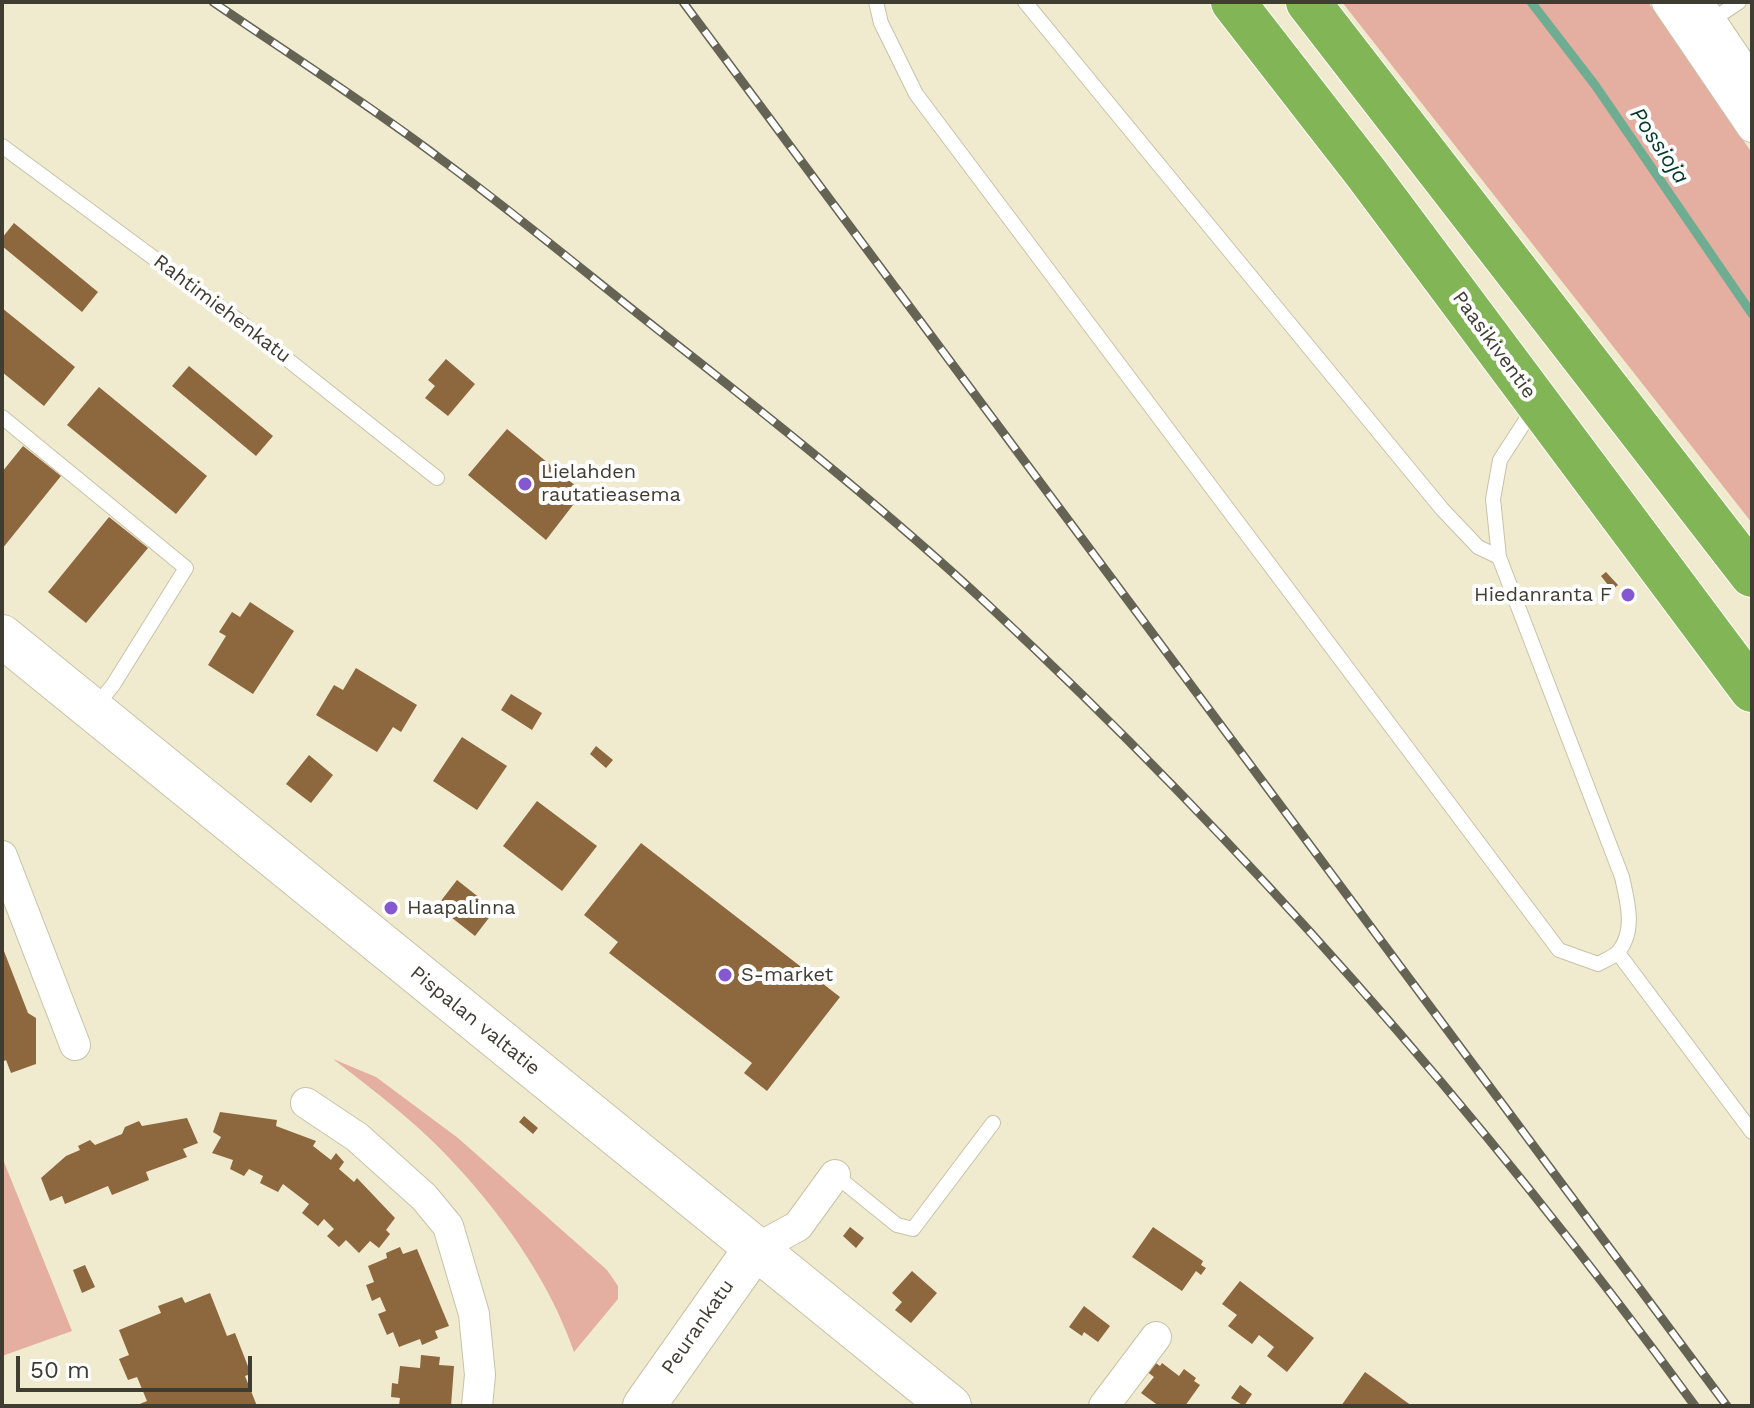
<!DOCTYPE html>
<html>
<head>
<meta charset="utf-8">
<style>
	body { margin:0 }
	#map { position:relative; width:1754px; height:1408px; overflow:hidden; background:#f0ebcf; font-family:"Work Sans",sans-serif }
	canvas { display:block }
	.frame { position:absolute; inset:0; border:4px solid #3f3d32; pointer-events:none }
	.scale { position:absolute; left:16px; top:1356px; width:236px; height:36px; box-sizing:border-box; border:4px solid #3f3d32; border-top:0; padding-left:10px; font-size:24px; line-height:28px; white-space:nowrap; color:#3f3d32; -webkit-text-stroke:6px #fff; paint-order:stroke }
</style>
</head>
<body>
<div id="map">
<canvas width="1754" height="1408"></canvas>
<div class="frame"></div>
<div class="scale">50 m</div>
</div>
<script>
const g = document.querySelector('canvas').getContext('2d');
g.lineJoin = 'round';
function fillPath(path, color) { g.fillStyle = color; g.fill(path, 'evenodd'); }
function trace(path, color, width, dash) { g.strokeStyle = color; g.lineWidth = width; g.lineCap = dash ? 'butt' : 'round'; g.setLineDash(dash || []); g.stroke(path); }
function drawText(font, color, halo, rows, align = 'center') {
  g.font = font + ' "Work Sans",sans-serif'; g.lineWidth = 8; g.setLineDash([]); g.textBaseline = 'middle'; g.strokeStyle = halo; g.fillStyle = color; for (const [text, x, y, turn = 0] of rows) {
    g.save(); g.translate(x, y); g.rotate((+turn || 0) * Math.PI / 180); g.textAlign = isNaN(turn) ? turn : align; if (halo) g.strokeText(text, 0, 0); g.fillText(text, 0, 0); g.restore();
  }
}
const green = new Path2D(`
	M1342,2h306l104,151v370z
	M333,1059l43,18 82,61 149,132 11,16v13l-44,53c-29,-87 -103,-181 -174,-240 -21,-18 -44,-35 -67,-53z
	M4,1162l68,169 -70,25v-193z`);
const stream = new Path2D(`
	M1531,2l64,83 157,229`);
const building = new Path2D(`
	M14,223l84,69 -16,20 -80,-66v-8z
	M2,308l73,59 -31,39 -42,-34z
	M446,359l29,25 -27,32 -23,-18 10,-12 -7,-6z
	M189,366l84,70 -17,20 -84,-70z
	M99,387l108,89 -31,38 -109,-89z
	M507,429l76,63 -37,48 -78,-65z
	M23,446l38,30 -59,73v-77z
	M109,517l39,31 -62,75 -38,-31z
	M1606,572l12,13 -6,5 -11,-14z
	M250,602l44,29 -41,63 -45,-29 18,-29 -7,-4 13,-20 8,5z
	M356,668l61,37 -16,27 -8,-5 -16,25 -61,-37 18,-30 9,5z
	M511,694l31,19 -10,17 -31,-20z
	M462,737l45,29 -30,44 -44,-29z
	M596,746l17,14 -7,8 -16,-14z
	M309,755l24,20 -22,28 -25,-19z
	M537,801l60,45 -35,45 -59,-45z
	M641,843l199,154 -73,94 -23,-18 8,-10 -143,-110 9,-11 -34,-27z
	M457,880l38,30 -20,26 -38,-30z
	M2,946l26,67 8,5v46l-25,9 -5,-13 -4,2z
	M220,1112l57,8 -1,6 40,15 -3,5 18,14 5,-7 8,9 -5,7 15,13 3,-4 38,40 -9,12 4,4 -11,14 -9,-7 -11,12 -13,-13 -7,7 -12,-11 7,-7 -10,-10 -6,7 -16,-13 7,-9 -26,-20 -5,8 -18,-9 3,-7 -14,-7 -5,7 -14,-7 3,-9 -21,-7 9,-16 -8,-5z
	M524,1116l14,12 -5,6 -14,-12z
	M187,1118l11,25 -15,6 4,8 -41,15 3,8 -37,15 -4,-9 -43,18 -3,-8 -12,5 -9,-23 25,-22 14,-6 -2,-4 12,-6 5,5 27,-11 3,-7 14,-6 3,5z
	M850,1227l14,11 -8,10 -13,-12z
	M1153,1227l50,34 -2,4 5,3 -5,7 -5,-4 -14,20 -50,-34z
	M400,1247l3,7 14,-5 32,77 -14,5 3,7 -16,7 -2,-6 -21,8 -6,-15 -6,3 -9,-21 8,-3 -6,-14 -8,4 -6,-16 8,-3 -6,-16 19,-8 -1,-5z
	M85,1265l10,22 -13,6 -9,-23z
	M912,1271l25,22 -26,30 -16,-13 7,-8 -10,-9z
	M1240,1281l74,57 -27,34 -20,-16 7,-9 -15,-12 -7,9 -24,-18 9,-11 -15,-11z
	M210,1293l17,43 8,-3 16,41 -6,2 12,30h-122l12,-5 -10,-24 -9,3 -9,-21 10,-4 -10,-25 42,-17 -3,-7 24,-9 3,6z
	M1084,1306l26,20 -12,16 -14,-10 -2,4 -13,-9z
	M421,1355l19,2 -1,8 15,1 -3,40h-52l1,-8 -9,-1 1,-14 6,1 2,-18 20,2z
	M1153,1361l7,5 2,-3 17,13 5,-7 12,9 -2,3 6,4 -15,21h-26l-18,-13 13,-16 -8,-6z
	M1365,1372l47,34h-71z
	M1240,1385l12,9 -8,12 -13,-8z`);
const lane = new Path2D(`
	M876,2l5,21 35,71 643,856 39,14c7,-4 16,-7 21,-13 17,-21 8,-51 3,-74l-123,-320 -6,-58 7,-39 35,-54
	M1025,2l417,507 36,38 21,10
	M1709,22l30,-20
	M2,146l237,175 198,157
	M2,417l184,151 -73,117 -17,21
	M1618,953l134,179
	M835,1175l62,50 16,4 80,-106`);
const street = new Path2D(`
	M1667,2l85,125
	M1698,2l54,80
	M2,856l73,189
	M306,1103l51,34 67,60 24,29 26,88 6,61 -3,31
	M754,1250l44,-24 37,-51
	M1104,1406l52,-69`);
const secondary = new Path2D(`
	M2,636l948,770
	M644,1406l110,-156`);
const highway = new Path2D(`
	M1233,2l133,171 386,517
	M1308,2l444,573`);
const rail = new Path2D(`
	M213,2c76,52 155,102 229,158 83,61 162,128 243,191 103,81 205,163 301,252 261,243 499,515 709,803
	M683,2l1044,1404`);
const markers = [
	[525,484,8,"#8558d1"],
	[1628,595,8,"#8558d1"],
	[391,908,8,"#8558d1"],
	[725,975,8,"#8558d1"]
];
const streetNames = [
	["Rahtimiehenkatu",222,309,37],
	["Paasikiventie",1494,345,54],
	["Pispalan valtatie",475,1021,39],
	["Peurankatu",698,1327,-55]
];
const poiNames = [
	["Lielahden",541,472],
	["rautatieasema",541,495],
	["Hiedanranta F",1612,595,"right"],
	["Haapalinna",407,908],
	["S-market",741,975]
];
const waterNames = [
	["Possioja",1659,146,56]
];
fillPath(green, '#e4aea0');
trace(stream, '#6fad92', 9);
fillPath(building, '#8d673d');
trace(lane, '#c7c2a7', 16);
trace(street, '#c7c2a7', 32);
trace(secondary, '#c7c2a7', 44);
trace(highway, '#fff', 46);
trace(lane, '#fff', 14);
trace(street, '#fff', 30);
trace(secondary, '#fff', 42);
trace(highway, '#82b555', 44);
trace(rail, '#656354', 9);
trace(rail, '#fff', 6, [18]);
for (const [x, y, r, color] of markers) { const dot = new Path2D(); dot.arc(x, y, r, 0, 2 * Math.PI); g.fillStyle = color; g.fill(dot); trace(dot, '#fff', 3); }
drawText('20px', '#3f3d32', '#fff', streetNames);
drawText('20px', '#3f3d32', '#fff', poiNames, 'left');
drawText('italic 22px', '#023927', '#fff', waterNames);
</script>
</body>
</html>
